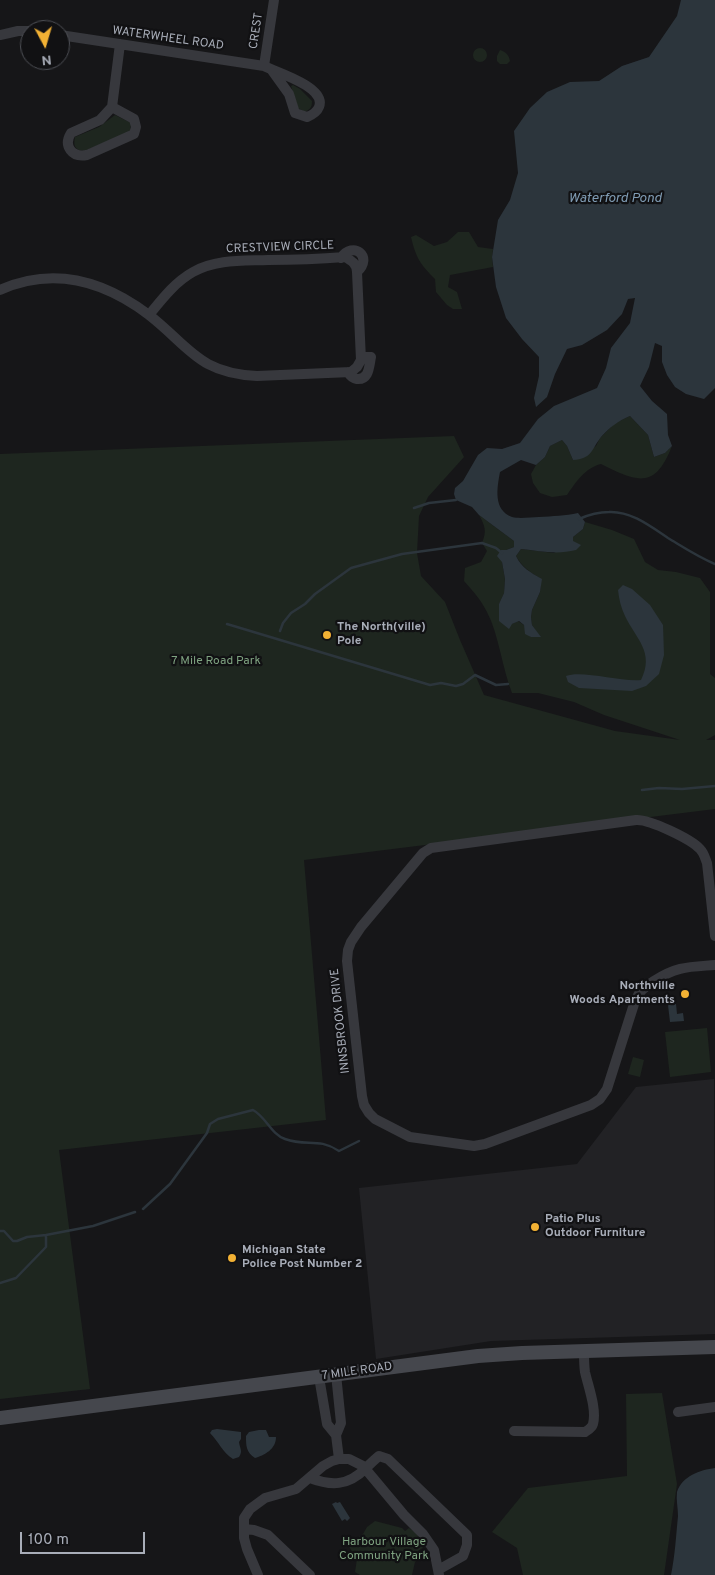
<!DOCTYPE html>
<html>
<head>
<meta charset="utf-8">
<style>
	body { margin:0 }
	#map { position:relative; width:715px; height:1575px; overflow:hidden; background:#161618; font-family:Overpass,sans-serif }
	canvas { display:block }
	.north { position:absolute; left:20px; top:20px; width:50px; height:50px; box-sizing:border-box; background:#111113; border:1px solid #4d4f55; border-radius:50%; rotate:174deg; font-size:14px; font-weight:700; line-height:20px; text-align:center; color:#a8adb8 }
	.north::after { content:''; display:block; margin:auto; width:18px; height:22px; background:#f2b134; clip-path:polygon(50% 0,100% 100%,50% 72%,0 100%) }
	.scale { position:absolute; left:20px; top:1532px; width:125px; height:22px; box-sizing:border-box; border:2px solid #a8adb8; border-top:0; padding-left:6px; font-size:15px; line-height:18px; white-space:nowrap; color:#a8adb8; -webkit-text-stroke:4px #111113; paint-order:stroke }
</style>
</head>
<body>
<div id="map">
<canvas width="715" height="1575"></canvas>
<div class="north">N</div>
<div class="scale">100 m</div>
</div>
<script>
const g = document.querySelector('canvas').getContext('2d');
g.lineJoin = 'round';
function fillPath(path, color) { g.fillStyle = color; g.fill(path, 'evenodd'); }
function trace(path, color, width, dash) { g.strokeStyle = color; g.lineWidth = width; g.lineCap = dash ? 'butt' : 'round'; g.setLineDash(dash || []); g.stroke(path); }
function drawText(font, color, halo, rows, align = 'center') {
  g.font = font + ' Overpass,sans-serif'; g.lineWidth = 4.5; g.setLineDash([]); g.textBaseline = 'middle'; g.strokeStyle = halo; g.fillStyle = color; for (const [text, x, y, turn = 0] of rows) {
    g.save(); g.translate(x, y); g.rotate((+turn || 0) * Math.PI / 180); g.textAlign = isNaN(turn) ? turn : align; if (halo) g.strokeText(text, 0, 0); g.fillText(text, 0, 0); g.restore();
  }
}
const built = new Path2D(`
	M714,1079l1,255 -224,7 -115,18 -17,-171 218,-24 59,-77z`);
const green = new Path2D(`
	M473 55a7 7 0 1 1 14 0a7 7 0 1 1-14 0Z
	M500,50c6,2 9,5 10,11l-3,3h-7l-3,-3v-5z
	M293,85l7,4 12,12c0,7 -2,8 -7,11l-7,-4 -7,-22z
	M115,115l16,8 -1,7 -2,3 -44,18c-9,-1 -11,-5 -9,-14l24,-10z
	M458,232h11l9,15 15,2 -1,8 1,10 -43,8 -2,12 9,5 5,17h-9l-6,-4 -11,-13 -1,-13c-15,-15 -19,-21 -24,-42l5,-2 18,11 13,-4z
	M630,416l18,19 6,22 11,-4 7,-7c-17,44 -35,36 -71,18 -16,4 -25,18 -34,31l-15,2 -12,-4 -7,-10 -2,-9 5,-9 9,-8 5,-11 12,-6 5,6 6,14 23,-14 4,-8 15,-15z
	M454,436l10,21 -36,40 -9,19 -2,37 4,23 24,26 15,38 24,55 131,36 65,9 -76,-25 -30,-13 -36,-9h-26c-10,-25 -13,-58 -25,-81 -6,-12 -14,-21 -23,-31l1,-13 16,-6 6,-11 -5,-8c5,-12 3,-17 -3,-28l35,26v6l-8,3 -4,12 3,17 -1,14 -5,12 13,19 6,-3 6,4 7,12h9l-8,-12 -1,-8 1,-7 8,-18 1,-13c-11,-7 -19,-12 -25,-23l5,-7 33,4 19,-12v-4l10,-8 2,-7 27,8 22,9 11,23 13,8 18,2 24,6 10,14v82l5,4v57l-9,5h9v69l-411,51 22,260 -267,30 31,239 -90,10v-945z
	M707,1028l4,44 -41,5 -5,-45z
	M633,1057l11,3 -4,17 -12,-3z
	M662,1393l15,91 -13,91h-141l-6,-27 -25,-16 36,-44 99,-12 -1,-82z
	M375,1521l27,7 3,3 4,-3 6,4 10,14 -7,5 3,6 -6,5 -3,13h-52l-5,-3 2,-13 -11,-17h6l11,-8 4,-7z`);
const water = new Path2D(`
	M681,0h34v388l-11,11 -18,-5 -11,-7 -8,-12 -5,-13v-16l-7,-3 -6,24 -9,19 12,15 15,13 1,21 4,11 -7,7 -11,4 -6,-22 -18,-19c-12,5 -20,11 -29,21 -10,13 -9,22 -28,23l-6,-14 -5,-6 -12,6 -5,11 -9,8 -15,-5 -21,12c-3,16 -7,38 12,45 8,2 19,0 27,0 14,-1 26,-1 39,-4l7,9 -2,7 -10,8v4l8,4 -5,5c-19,5 -36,1 -55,-1l-5,7c6,12 14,16 26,23l-2,13 -8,18 -1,7 1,8 9,12h-10l-6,-3 -1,-9 -5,-4 -7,3 -3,5 -10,-8v-17l5,-11 1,-14 -3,-17 -5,-6 4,-6h5l8,-3v-6l-35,-26 -7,-8 -16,-7 -2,-6 1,-6 8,-7 15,-26 9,-7 15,1 18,-6 18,-24 16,-13 43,-18 9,-20 5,-20 19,-25 5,-25 -7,1 -6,15 -15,16 -25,15 -15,4 -12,25 -8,23 -11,10 -2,-9 5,-22v-19l-17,-18 -16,-21 -10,-31 -4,-30 6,-37 12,-20 8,-27 -4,-42 16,-23 17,-16 23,-10 29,-1 23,-15 27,-9 28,-41z
	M623,585l9,4 18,16 13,20 1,30 -5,19 -13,12 -14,5 -53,-3 -11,-6 -2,-6c16,-6 54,6 75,4 14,-28 -5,-41 -16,-64 -4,-8 -6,-17 -7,-26z
	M676,1004l1,10 6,-1 1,8 -14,1 -2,-17z
	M217,1429l24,3v7l-2,3c1,7 4,9 0,15l-6,2c-11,-7 -14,-17 -23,-26l2,-3z
	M259,1430h7l3,7h7c0,12 -11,18 -21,21 -9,-6 -9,-12 -9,-22l3,-4z
	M715,1468v107h-44c4,-19 5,-39 7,-59 0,-8 -2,-16 -1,-24 5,-16 23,-22 38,-24z
	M336,1502l1,1 3,-1 10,16 -3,3 -2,-2 -3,2 -10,-17z`);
const stream = new Path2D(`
	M414,508l15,-5 27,-3
	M579,519c9,-4 19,-7 30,-7 22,-1 41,14 59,26 15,9 30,19 47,26
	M227,624l203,61 11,-2 15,3 7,-2 12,-9 21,10 12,-1
	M280,631l3,-8 8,-10 14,-9 10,-10 36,-26 51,-14 80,-11 14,5 6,5
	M642,790l17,-2 23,1 33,-3
	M143,1209l27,-25 37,-51 3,-9 8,-5 35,-9c13,7 18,24 32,29 22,8 33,-2 54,12l20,-10
	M0,1231h4l9,10h4l10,-4 19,-2
	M0,1283l16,-5 30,-31v-12l47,-9 42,-14`);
const street = new Path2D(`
	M0,35l18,-4h12
	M60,35l204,31c12,6 63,21 55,41 -2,5 -7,8 -12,10l-12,-4 -6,-19 -18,-25
	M264,66l10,-66
	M112,107l22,12 2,8 -2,7 -47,21c-15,3 -24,-9 -16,-22l29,-13z
	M112,107l8,-63
	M345,257c7,4 12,7 12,15l4,88 -4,7 -6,5 -94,4c-59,-3 -67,-29 -108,-61 13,-16 26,-33 44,-43 23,-13 50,-11 75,-12 26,0 52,-1 77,-3z
	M341,258c12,-18 33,-1 16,14
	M0,290c54,-24 104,-9 149,25
	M348,372c2,4 4,6 9,7 12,1 12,-12 14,-22h-10
	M715,936l-8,-73c-2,-5 -3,-10 -7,-14 -9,-10 -51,-30 -64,-29l-205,28 -8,5 -62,74 -10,15 -3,8 -1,11 15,135 2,9 5,8 6,6 35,18 64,9 11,-2 106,-39 9,-6 7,-10 28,-88c4,-10 10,-14 19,-20 23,-15 35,-14 61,-16
	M336,1374l5,49 -5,12 3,24
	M319,1377l8,47 9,11
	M678,1412l37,-5
	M514,1431l71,1c3,-2 7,-4 8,-8 4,-15 -5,-38 -8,-52 -1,-7 -1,-14 -1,-21
	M310,1478c21,8 38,8 55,-9 5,-5 9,-9 14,-13l9,3 79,76v10l-4,11 -25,14
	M244,1529l10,1 14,5 42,40
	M258,1575l-11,-26 -3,-11v-20l6,-9 15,-11 31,-9 27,-23 9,-5 7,-2h10l14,7 41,49 19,19 11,16 5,25`);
const secondary = new Path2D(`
	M0,1418l478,-62 44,-3 193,-6`);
const markers = [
	[327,635,5,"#f2b134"],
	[685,994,5,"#f2b134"],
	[535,1227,5,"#f2b134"],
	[232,1258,5,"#f2b134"]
];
const streetNames = [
	["CREST",257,31,-81],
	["WATERWHEEL ROAD",168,39,8],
	["CRESTVIEW CIRCLE",280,248,-2],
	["INNSBROOK DRIVE",341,1021,-96],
	["7 MILE ROAD",357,1372,-8]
];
const poiNames = [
	["The North(ville)",337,628],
	["Pole",337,642],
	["Northville",675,987,"right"],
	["Woods Apartments",675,1001,"right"],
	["Patio Plus",545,1220],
	["Outdoor Furniture",545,1234],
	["Michigan State",242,1251],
	["Police Post Number 2",242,1265]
];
const parkNames = [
	["7 Mile Road Park",216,662],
	["Harbour Village",384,1543],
	["Community Park",384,1557]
];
const waterNames = [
	["Waterford Pond",615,199]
];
fillPath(built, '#222225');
fillPath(green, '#1e261f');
fillPath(water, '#2c353c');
trace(stream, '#2c353c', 2.5);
trace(street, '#37383d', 10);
trace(secondary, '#45474d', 14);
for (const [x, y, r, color] of markers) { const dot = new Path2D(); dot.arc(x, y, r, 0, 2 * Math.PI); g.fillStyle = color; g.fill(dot); trace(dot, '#111113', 2); }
drawText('12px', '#a8adb8', '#111113', streetNames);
drawText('bold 12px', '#a8adb8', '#111113', poiNames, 'left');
drawText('12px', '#7fa381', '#111113', parkNames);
drawText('italic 14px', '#7f9bb3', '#111113', waterNames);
</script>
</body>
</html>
